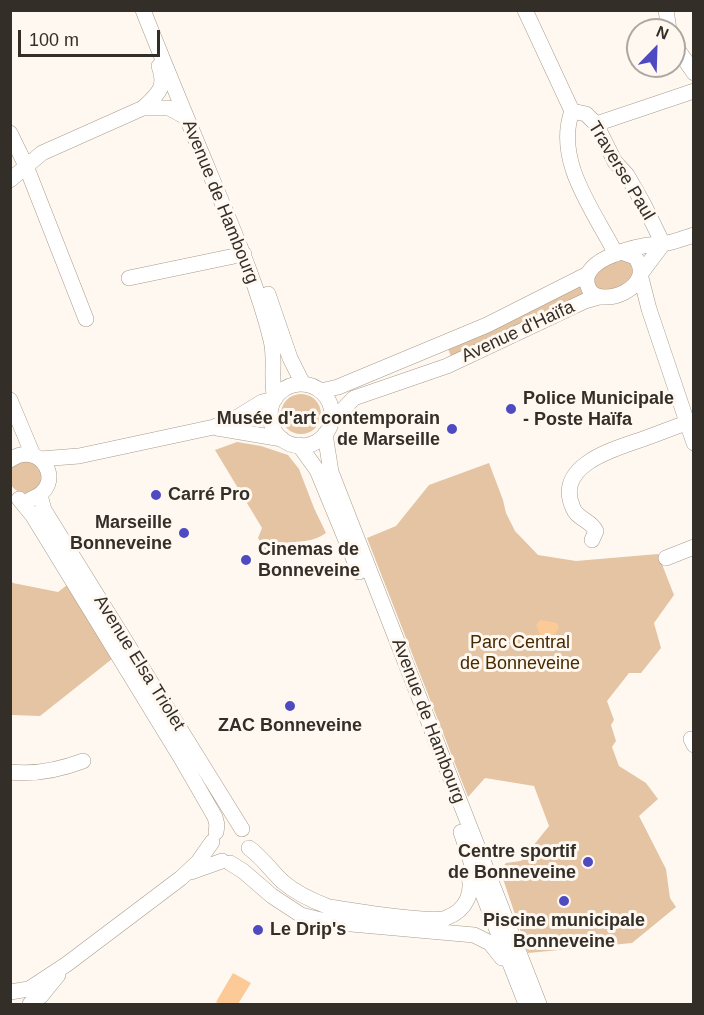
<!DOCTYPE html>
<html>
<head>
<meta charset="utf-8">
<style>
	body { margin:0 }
	#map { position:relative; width:704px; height:1015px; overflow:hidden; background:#fef8f1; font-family:Helvetica,sans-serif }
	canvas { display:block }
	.frame { position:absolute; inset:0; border:12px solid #342e28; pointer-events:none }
	.north { position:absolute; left:626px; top:18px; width:60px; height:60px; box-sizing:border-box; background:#fef8f1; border:2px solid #ada7a1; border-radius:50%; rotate:23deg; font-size:16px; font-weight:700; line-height:24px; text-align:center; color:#342e28 }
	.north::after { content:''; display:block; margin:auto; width:21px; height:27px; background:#4e4bc2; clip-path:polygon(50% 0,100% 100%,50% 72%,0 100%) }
	.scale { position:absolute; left:18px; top:30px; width:142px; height:27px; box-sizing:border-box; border:3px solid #342e28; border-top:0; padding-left:8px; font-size:18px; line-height:21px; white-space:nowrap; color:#342e28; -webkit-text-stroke:4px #fef8f1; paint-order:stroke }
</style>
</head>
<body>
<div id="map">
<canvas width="704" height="1015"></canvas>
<div class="frame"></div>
<div class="north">N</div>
<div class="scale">100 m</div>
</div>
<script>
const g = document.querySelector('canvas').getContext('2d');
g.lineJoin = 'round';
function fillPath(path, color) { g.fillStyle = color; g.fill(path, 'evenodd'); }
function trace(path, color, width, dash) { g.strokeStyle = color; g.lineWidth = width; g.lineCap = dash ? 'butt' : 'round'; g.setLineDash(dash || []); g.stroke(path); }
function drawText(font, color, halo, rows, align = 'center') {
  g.font = font + ' Helvetica,sans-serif'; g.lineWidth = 6; g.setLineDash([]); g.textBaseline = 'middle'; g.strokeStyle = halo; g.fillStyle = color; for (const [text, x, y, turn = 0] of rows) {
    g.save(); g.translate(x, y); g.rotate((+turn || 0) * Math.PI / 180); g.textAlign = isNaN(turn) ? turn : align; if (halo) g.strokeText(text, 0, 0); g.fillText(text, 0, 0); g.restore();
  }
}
const green = new Path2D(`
	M629,259l6,18 -22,14 -18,-3 -2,-13 21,-14z
	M580,283l7,11 -135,65 -5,-13z
	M281 414a20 20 0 1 1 40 0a20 20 0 1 1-40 0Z
	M237,442l24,4 27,9 11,14 15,39 12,25c-14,10 -27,8 -43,10 -6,1 -12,5 -18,7l-7,-12 4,-10 -47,-78z
	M9 477a16 16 0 1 1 32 0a16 16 0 1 1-32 0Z
	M489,463l14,37 3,13 9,18 23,24 38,6 82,-7 16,41 -20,28 7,25 -20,25h-12l-22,28 7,19 -3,5 5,16 -4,6 7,19 27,17 12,16 -19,17 27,53 4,29 6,9 -44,36 -104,10 -28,-83 6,-7 15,-2 28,-35 -15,-40 -49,-8 -17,19 -101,-259 29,-12 33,-41z
	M10,580l3,3 45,9 9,-7 45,74 -72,57 -29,-1z`);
const water = new Path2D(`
	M540,620l17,3 2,5 -10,14h-6l-7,-17z
	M233,973l18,10 -13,21h-18l-4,-2z`);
const minor = new Path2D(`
	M143,10c22,56 45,111 68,166 22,54 46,107 60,164 5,20 -1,39 4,59
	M525,10l47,101
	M666,10l3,20
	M674,44l20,29
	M143,108c15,-14 24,-21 16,-42
	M572,111l14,3 10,10 19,38 12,13 17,30 19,39
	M572,111c-18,50 22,100 44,143
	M596,124l98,-33
	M10,133l16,33 60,153
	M10,180l32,-27 101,-45h26l17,9
	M621,252l14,5c23,30 -35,53 -46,32 -14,-28 42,-41 59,-44 5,-1 9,0 14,-1 10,-1 22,-6 32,-9
	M642,272l21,-28
	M129,278l115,-24
	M641,278l8,31 45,134
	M268,294l22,64 13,26
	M270 415a31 31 0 1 1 62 0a31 31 0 1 1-62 0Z
	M321,391l17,-4 149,-62 101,-51
	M10,400l23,55
	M332,421l22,-23 93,-32 138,-65 14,-4
	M217,428l65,11
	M325,434l6,38 208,532
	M299,445l18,25 42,102
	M40,459l39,-3 135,-29 22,-9 26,-16 13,-3
	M10,460c31,-22 58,26 21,39
	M40,495l4,15 198,319
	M19,499l14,17 148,242 34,59 2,8 -1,7
	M592,540l4,-9c-5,-11 -19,-12 -23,-23 -19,-43 41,-59 70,-69 14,-5 29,-11 43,-16
	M666,558l28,-11
	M691,739l3,6
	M10,772c26,3 49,-2 73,-11
	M461,832l14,42 51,130
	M249,848c13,9 22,23 34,34 13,11 30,19 46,25 23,3 99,17 117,11 21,-8 28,-26 22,-46
	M230,863l13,8 29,25 29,19 28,7 145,13 16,8 12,15
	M191,872l31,-11
	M10,992l19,-3 38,-25 114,-86 17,-16 14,-20
	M30,1004l11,-8 17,-21`);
const markers = [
	[511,409,6,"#4e4bc2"],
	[452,429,6,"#4e4bc2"],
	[156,495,6,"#4e4bc2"],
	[184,533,6,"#4e4bc2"],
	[246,560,6,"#4e4bc2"],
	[290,706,6,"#4e4bc2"],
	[588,862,6,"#4e4bc2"],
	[564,901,6,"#4e4bc2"],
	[258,930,6,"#4e4bc2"]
];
const streetNames = [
	["Traverse Paul",621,171,59],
	["Avenue de Hambourg",220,202,68],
	["Avenue d'Haïfa",518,332,-25],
	["Avenue Elsa Triolet",139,663,58],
	["Avenue de Hambourg",428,721,69]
];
const poiNames = [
	["Police Municipale",523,399],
	["- Poste Haïfa",523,420],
	["Musée d'art contemporain",440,419,"right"],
	["de Marseille",440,440,"right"],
	["Carré Pro",168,495],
	["Marseille",172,523,"right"],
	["Bonneveine",172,544,"right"],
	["Cinemas de",258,550],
	["Bonneveine",258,571],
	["ZAC Bonneveine",290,726,"center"],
	["Centre sportif",576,852,"right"],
	["de Bonneveine",576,873,"right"],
	["Piscine municipale",564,921,"center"],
	["Bonneveine",564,942,"center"],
	["Le Drip's",270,930]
];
const parkNames = [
	["Parc Central",520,643],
	["de Bonneveine",520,664]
];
fillPath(green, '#e4c4a3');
fillPath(water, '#fbca96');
trace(minor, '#a99b8c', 16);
trace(minor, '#fff', 15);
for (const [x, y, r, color] of markers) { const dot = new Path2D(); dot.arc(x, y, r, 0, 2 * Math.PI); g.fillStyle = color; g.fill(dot); trace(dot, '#fef8f1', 2); }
drawText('18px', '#342e28', '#fef8f1', streetNames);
drawText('bold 18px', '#342e28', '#fef8f1', poiNames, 'left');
drawText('18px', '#482900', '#fef8f1', parkNames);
</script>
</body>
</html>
